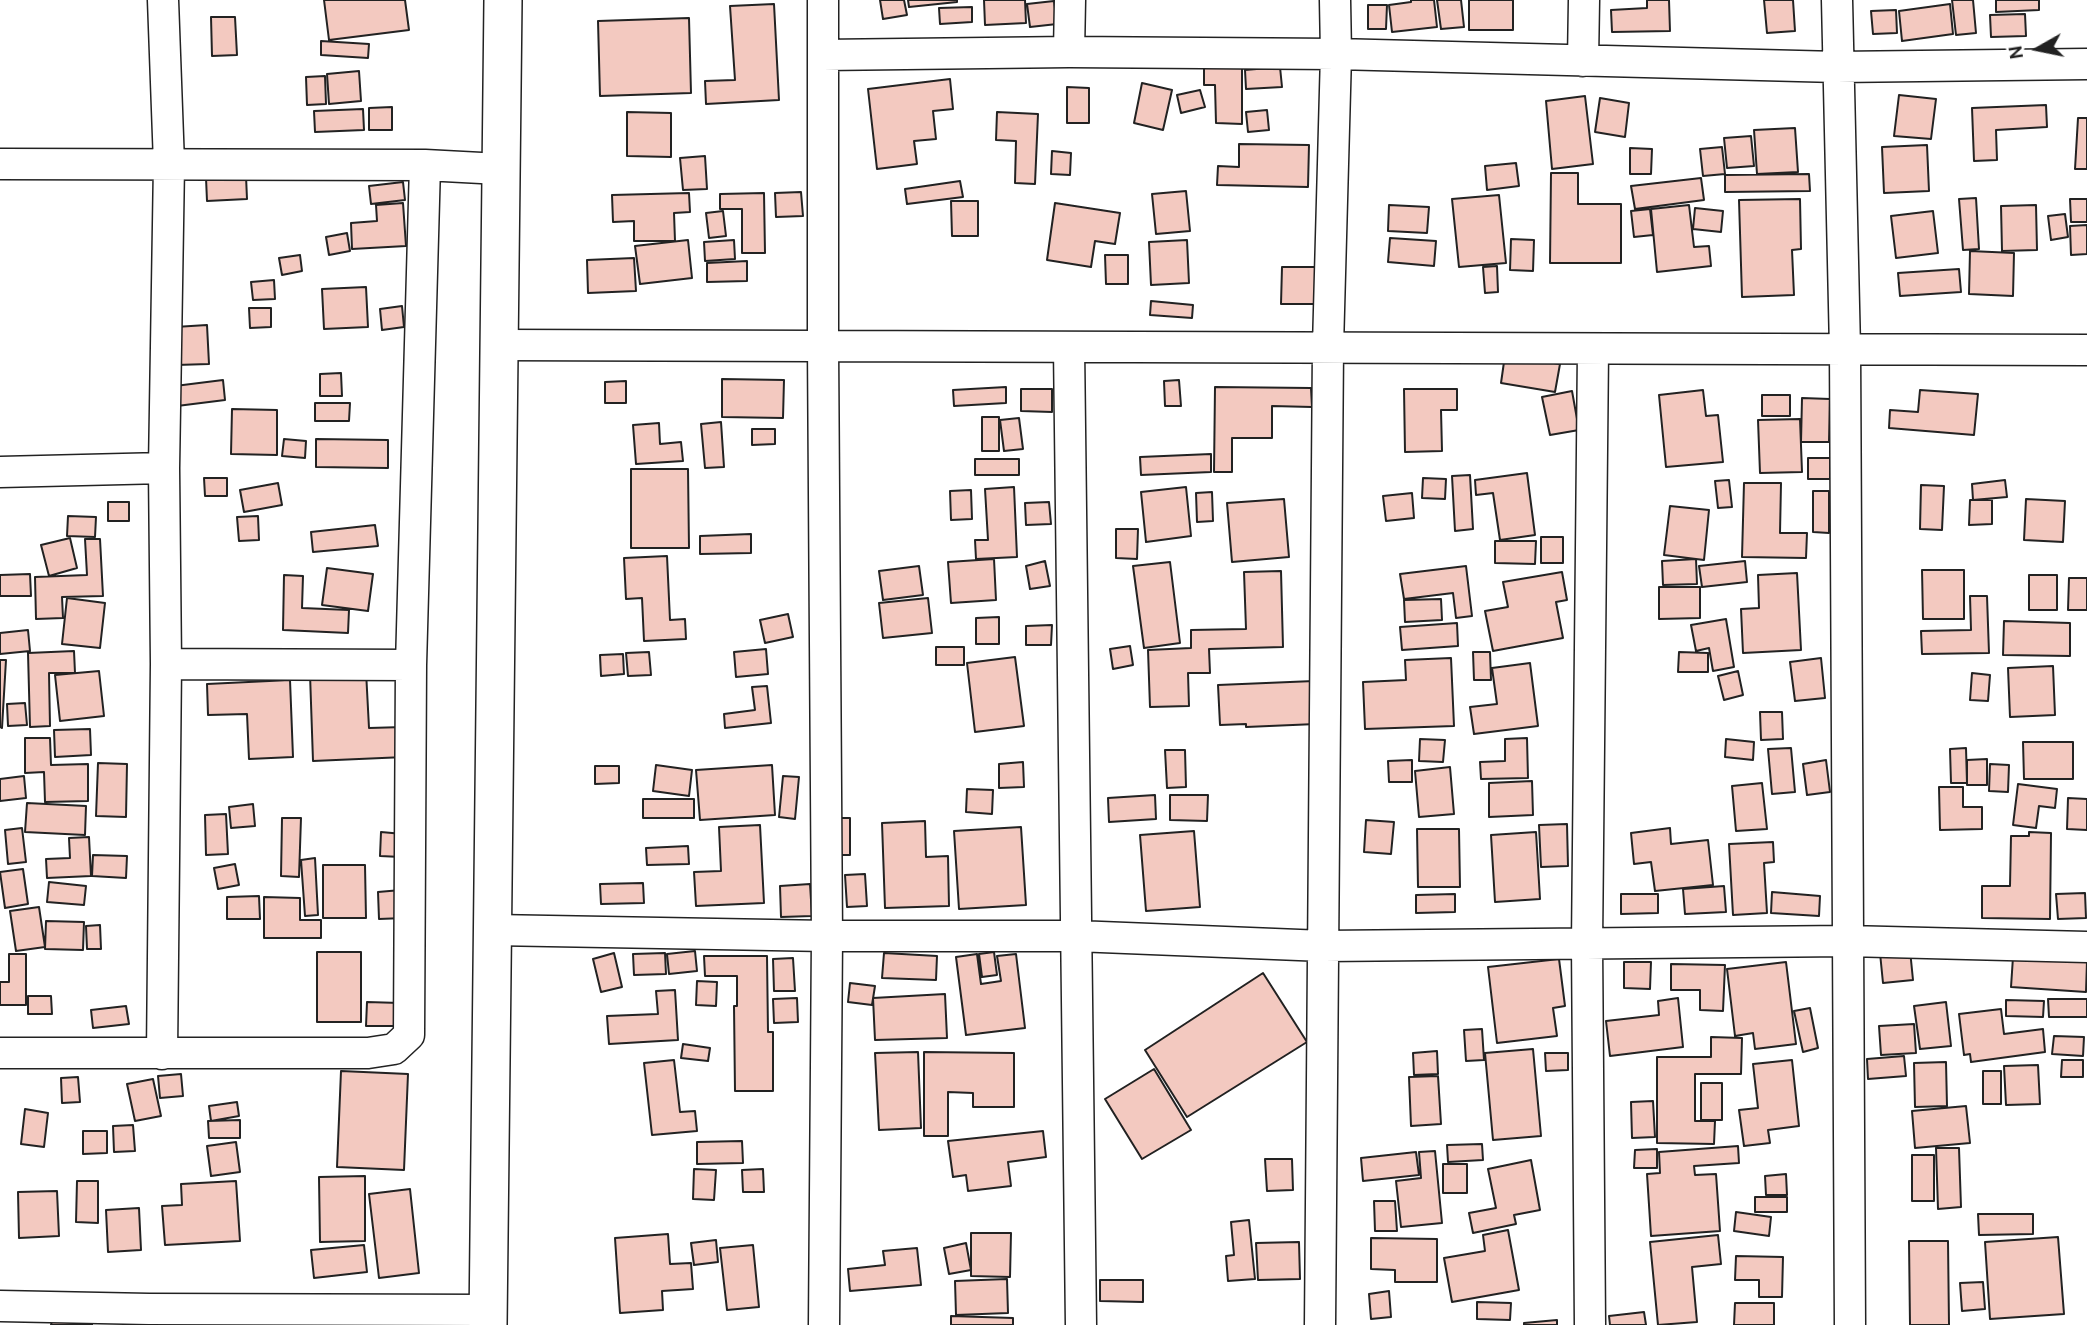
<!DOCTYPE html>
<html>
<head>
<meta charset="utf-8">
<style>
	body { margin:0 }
	#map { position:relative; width:2087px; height:1325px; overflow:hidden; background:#fff; font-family:Overpass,sans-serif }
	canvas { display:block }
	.north { position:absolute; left:2003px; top:14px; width:70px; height:70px; -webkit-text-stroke:5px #fff; paint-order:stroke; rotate:261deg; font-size:19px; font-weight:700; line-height:28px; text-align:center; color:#222 }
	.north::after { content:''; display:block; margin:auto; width:24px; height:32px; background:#222; clip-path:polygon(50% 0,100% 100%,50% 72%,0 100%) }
</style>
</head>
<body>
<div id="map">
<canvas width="2087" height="1325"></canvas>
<div class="north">N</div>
</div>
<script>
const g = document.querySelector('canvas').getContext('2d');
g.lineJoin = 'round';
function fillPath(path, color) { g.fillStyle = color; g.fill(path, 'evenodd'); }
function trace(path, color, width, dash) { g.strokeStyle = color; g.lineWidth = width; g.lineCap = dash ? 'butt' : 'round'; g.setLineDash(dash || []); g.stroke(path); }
const building = new Path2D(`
	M324,0h81l4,30 -80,10z
	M880,0h24l3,15 -24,4z
	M908,0h49v2l-48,5z
	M984,0h41l1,23 -41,2z
	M1411,0h23l3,27 -45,5 -3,-27 22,-3z
	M1437,0h24l3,27 -23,2z
	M1469,0h44v30h-44z
	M1647,0h22l1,31 -58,1 -1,-22 36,-2z
	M1764,0h29l2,31 -28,2z
	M1952,0h21l3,33 -20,2z
	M1996,0h43v10l-43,2z
	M1054,1l3,23 -27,3 -3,-23z
	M774,4l5,96 -73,4 -1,-23 30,-1 -5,-74z
	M1950,4l3,30 -51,7 -3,-30z
	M1368,5h19l-1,24h-18z
	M972,7v15l-32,2 -1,-16z
	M1896,10l1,23 -24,1 -2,-23z
	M2025,14l1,22 -35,1 -1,-22z
	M211,17h24l2,38 -25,1z
	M689,18l2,75 -91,3 -2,-75z
	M321,41l48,3 -1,14 -47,-3z
	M1204,54h38v70l-26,-1 -1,-38h-11z
	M1280,67l2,20 -36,2 -1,-19z
	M359,71l2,30 -32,3 -2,-30z
	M325,76l1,28 -19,1 -1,-28z
	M950,79l3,30 -20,2 3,28 -22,2 3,23 -40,5 -9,-80z
	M1142,83l30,7 -9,40 -29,-7z
	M1067,87l22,1v35h-22z
	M1200,90l5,17 -24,6 -4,-18z
	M1899,95l37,4 -5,40 -37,-3z
	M1585,96l8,68 -41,5 -6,-68z
	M1600,98l29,5 -4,34 -30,-5z
	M2046,105l1,22 -51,3 1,30 -23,1 -2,-53z
	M392,107v23h-23v-22z
	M363,109l1,21 -49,2 -1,-21z
	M1267,110l2,20 -21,2 -2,-20z
	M627,112l44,1v44l-44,-1z
	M997,112l41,2 -3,70 -20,-1 1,-42 -20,-1z
	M2078,118h9v51h-12z
	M1795,128l3,44 -41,2 -3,-44z
	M1751,136l3,30 -27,2 -3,-30z
	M1239,144l70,1 -1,42 -91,-2 1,-19 21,1z
	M1927,145l2,46 -45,2 -2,-46z
	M1722,147l3,27 -22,2 -3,-27z
	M1630,148l22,1 -1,25h-21z
	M1052,151l19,2 -1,22 -19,-1z
	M705,156l2,33 -24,1 -3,-32z
	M1516,163l3,23 -32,4 -2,-24z
	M1551,173h27v31h43v59h-71z
	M1809,174l1,17 -85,1v-17z
	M246,176l1,23 -40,2 -1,-23z
	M1701,178l3,22 -69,9 -4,-23z
	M960,181l3,16 -56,7 -2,-15z
	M403,182l2,18 -34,4 -2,-18z
	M1186,191l4,40 -34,3 -4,-40z
	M801,192l2,24 -27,1 -1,-24z
	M689,193l1,19 -16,1 1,28h-41v-20l-21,1 -1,-27z
	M764,193l1,60h-23v-44h-22v-15z
	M1499,195l7,68 -47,4 -7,-68z
	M1976,198l3,51 -16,1 -4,-51z
	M1800,199l1,50 -9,1 2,45 -52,2 -3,-97z
	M2070,199h17v23h-16z
	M951,201h27v35h-26z
	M403,203l3,43 -54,3 -1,-26 26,-2 -1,-16z
	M1055,203l65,10 -5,31 -20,-3 -4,26 -44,-7z
	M1389,205l40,2 -2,26 -39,-2z
	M1689,205l5,42 15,-1 2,20 -54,6 -6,-63z
	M2036,205l1,45 -35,1 -1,-45z
	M1695,208l28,3 -2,21 -28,-3z
	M1650,209l3,26 -19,2 -3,-26z
	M723,211l3,25 -17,2 -3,-25z
	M1933,211l5,42 -42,5 -5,-42z
	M2065,214l3,23 -17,3 -3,-24z
	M2087,225v29l-16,1 -1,-29z
	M347,233l3,18 -21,4 -3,-18z
	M1390,238l46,3 -2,25 -46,-4z
	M1511,239l23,1 -1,31 -23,-1z
	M688,240l4,38 -52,6 -5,-38z
	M734,240l1,19 -30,2 -1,-19z
	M1187,240l2,43 -38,2 -2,-43z
	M1970,251l44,2 -1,43 -44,-2z
	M300,255l2,16 -20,4 -3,-17z
	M1105,255h23v29h-22z
	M634,258l2,33 -48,2 -1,-33z
	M747,261v20l-40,1v-19z
	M1497,266l1,26 -13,1 -2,-26z
	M1282,267h36v37h-37z
	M1959,269l2,23 -61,4 -2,-23z
	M274,280l1,19 -22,1 -2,-18z
	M366,287l2,40 -44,2 -2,-40z
	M1151,301l42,4 -1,13 -42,-3z
	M402,306l2,21 -22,3 -2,-21z
	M249,308h22v19l-21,1z
	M207,325l2,39 -33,1 -1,-38z
	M1505,355l55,9 -5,28 -54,-9z
	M341,373l1,23h-22v-22z
	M722,379l62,1 -1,38 -61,-1z
	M223,380l2,20 -48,6 -2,-20z
	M1179,380l2,26h-16l-1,-25z
	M626,381v22h-21v-21z
	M1006,387v16l-52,3 -1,-16z
	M1215,387l96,1 1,19 -40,-1v32h-40v34h-18z
	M1021,389h31v23l-31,-1z
	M1404,389h53v21h-16l1,41 -37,1z
	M1703,390l3,26 12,-1 5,47 -57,5 -7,-72z
	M1920,390l58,4 -4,41 -85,-7 1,-18 28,2z
	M1572,391l7,39 -29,5 -8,-38z
	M1762,395h28v21h-28z
	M1802,398l28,1 -1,43h-28z
	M315,403h35l-1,18h-34z
	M232,409l45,1v45l-46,-1z
	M982,417h17v34h-17z
	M1019,418l4,31 -19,2 -4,-31z
	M1800,419l2,53 -42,1 -2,-53z
	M721,422l3,45 -19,1 -4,-44z
	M659,423l1,21 21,-2 2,19 -47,3 -3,-39z
	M752,429h23v15l-23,1z
	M284,439l22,2 -1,17 -23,-2z
	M316,439l72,1v28l-72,-1z
	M1211,454v18l-70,3 -1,-18z
	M1808,458h22v21h-22z
	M975,459h44v16h-44z
	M631,469h57l1,79h-58z
	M1527,473l8,62 -35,5 -7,-47 -17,2 -1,-15z
	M1470,475l3,54 -18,2 -3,-55z
	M204,478h23v18h-22z
	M1423,478l23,1 -1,20 -23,-1z
	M1729,480l3,27 -14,1 -3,-27z
	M2005,480l2,17 -34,3 -1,-16z
	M278,483l4,22 -38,7 -4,-22z
	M1744,483h37l-1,50h27l-1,25 -64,-1z
	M1921,485l23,1 -2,44 -22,-1z
	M1014,487l3,70 -41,2 -1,-19h13l-3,-51z
	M1186,487l5,49 -45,6 -5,-50z
	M971,490l1,29 -21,1 -1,-29z
	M1813,491h16v42l-16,-1z
	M1212,492l1,29 -16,1 -1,-29z
	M1412,493l2,25 -28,3 -3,-25z
	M1284,499l5,58 -57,5 -5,-59z
	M2026,499l39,2 -2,41 -39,-2z
	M1970,500h22v24l-23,1z
	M108,502h21v19h-21z
	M1049,502l2,22 -25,1 -1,-22z
	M1670,506l39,4 -5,50 -40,-5z
	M68,516l28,1 -1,20 -28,-1z
	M258,516l1,24 -20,1 -2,-24z
	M375,525l3,21 -65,6 -2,-20z
	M1116,529h22l-1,30 -21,-1z
	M751,534v19l-51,1v-18z
	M1541,537h22v26h-22z
	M70,538l7,30 -28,8 -8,-31z
	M85,539h15l3,57 -41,1 1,21 -27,1 -1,-42 52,-2z
	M1495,541h41l-1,23 -40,-1z
	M667,556l3,64 15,-1 1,20 -42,2 -2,-43 -16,1 -2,-41z
	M994,559l2,41 -45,3 -3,-41z
	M1696,559l1,25 -34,1 -1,-24z
	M1045,561l5,25 -20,3 -4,-23z
	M1745,561l2,21 -45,5 -3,-21z
	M1170,562l10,81 -36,5 -11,-82z
	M919,566l4,29 -40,5 -4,-29z
	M1466,566l6,50 -16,2 -3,-25 -49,6 -4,-25z
	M327,568l46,6 -5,37 -46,-6z
	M1922,570h42v49h-41z
	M1281,571l2,76 -74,2 1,24h-22l1,33 -39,1 -2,-57 43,-2v-18l55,-1 -2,-57z
	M1562,572l5,28 -11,2 7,36 -70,13 -8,-40 23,-4 -5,-25z
	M1797,573l4,77 -58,3 -2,-44 18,-1 -1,-33z
	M30,574l1,22h-31v-21z
	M284,575l19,1 -1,32 47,2 -1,23 -65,-3z
	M2029,575h28v35h-28z
	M2069,578h18v32h-19z
	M1659,587h41v31l-41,1z
	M1970,596h17l2,57 -67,1 -1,-23 50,-1z
	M67,598l38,5 -5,45 -38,-4z
	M928,598l4,35 -49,5 -4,-35z
	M1441,599l1,21 -37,2 -1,-22z
	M788,614l5,23 -28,6 -5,-23z
	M999,617v27h-23v-26z
	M1726,619l8,48 -21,4 -4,-23 -13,3 -5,-26z
	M2004,621l66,2v33l-67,-1z
	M1457,623l1,23 -56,4 -2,-23z
	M1052,625l-1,20h-25v-19z
	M28,630l2,21 -30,3v-21z
	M1130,646l3,19 -20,4 -3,-20z
	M936,647h28v18h-28z
	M766,649l2,25 -32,3 -2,-25z
	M74,651l1,22h-26l1,53 -20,1 -2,-74z
	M649,652l2,23 -23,1 -2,-23z
	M1473,652h17l1,28h-17z
	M1679,652l29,1v19h-30z
	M623,654l1,20 -23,2 -1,-21z
	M1015,657l9,69 -49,6 -8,-69z
	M1451,658l3,68 -89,3 -2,-47 43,-2 -1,-20z
	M1821,658l4,40 -30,3 -5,-39z
	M0,660h6l-4,68 -2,-1z
	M1530,663l8,63 -64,8 -4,-27 27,-3 -5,-36z
	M2053,666l2,49 -45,2 -2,-49z
	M99,671l5,45 -44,5 -5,-46z
	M366,671l3,57 35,-1 1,30 -92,4 -3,-87z
	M1738,671l5,24 -19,5 -6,-24z
	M1972,673l18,2 -2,26 -18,-1z
	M290,680l3,77 -44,2 -2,-45 -39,1 -1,-31z
	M1314,681l2,43 -70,3v-3l-26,1 -2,-40z
	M767,686l4,37 -46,5 -1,-14 31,-4 -3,-23z
	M25,703l2,22 -19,1 -1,-22z
	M1760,712h22l1,27 -22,1z
	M90,729l1,26 -36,2 -1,-27z
	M25,738h25l1,27 37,-1v37l-43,1 -1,-30 -19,1z
	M1527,738l1,40 -47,1 -1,-17 25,-1v-22z
	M1420,739l25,1 -2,22 -24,-1z
	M1726,739l28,3 -1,18 -28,-3z
	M2023,742h50v37h-49z
	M1791,748l4,44 -23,2 -4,-45z
	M1966,748l1,35h-16l-1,-34z
	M1165,750h20l1,37 -19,1z
	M1987,759v26h-20v-25z
	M1412,760v22h-23l-1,-21z
	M1826,760l4,32 -23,3 -4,-31z
	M1023,762l1,25 -25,1v-24z
	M98,763l29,1 -1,53 -30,-1z
	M1990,764l19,1 -1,27 -19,-1z
	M656,765l36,5 -3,26 -36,-5z
	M772,765l3,50 -75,5 -4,-50z
	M595,766h24v17l-24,1z
	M1450,767l4,47 -35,3 -4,-46z
	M24,776l2,22 -26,3v-22z
	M783,776l16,1 -4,42 -16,-2z
	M1532,781l1,34 -44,2v-34z
	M1762,783l5,46 -31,2 -4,-45z
	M2018,784l39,5 -2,19 -16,-2 -3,22 -23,-3z
	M1939,787h24v20h19v22l-42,1z
	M967,789l26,1 -1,24 -26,-2z
	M1155,795l1,24 -47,3 -1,-24z
	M1170,795h38l-1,26 -37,-1z
	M2068,798l19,1v31l-20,-1z
	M643,799h51v19h-51z
	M27,803l59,3 -1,29 -60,-3z
	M253,804l2,22 -24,2 -2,-21z
	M226,814l2,40 -22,1 -1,-40z
	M282,818h19l-2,59 -18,-1z
	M838,818h12v37h-13z
	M1366,820l28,2 -3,32 -27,-2z
	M925,821l1,36 22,-1 1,50 -64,2 -3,-85z
	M1567,824l1,42 -27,1 -2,-42z
	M760,825l4,78 -68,3 -2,-34 27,-1 -2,-44z
	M1021,827l5,78 -67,4 -5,-78z
	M22,828l4,34 -18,2 -3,-34z
	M1670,828l1,16 37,-4 5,45 -58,6 -4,-29 -17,2 -3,-31z
	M1417,829h42l1,58h-42z
	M1194,831l6,76 -54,4 -6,-76z
	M381,832l22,2 -2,23 -21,-1z
	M1536,832l4,67 -45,3 -4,-67z
	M2029,832l22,1 -1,86 -68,-1v-32h28l1,-50h18z
	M89,837l2,39 -44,2 -1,-19 24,-1 -1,-20z
	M1773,842l1,20 -10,1 3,50 -34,2 -4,-71z
	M688,846l1,18 -42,1 -1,-17z
	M93,855l34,1 -1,22 -34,-2z
	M315,858l3,57 -13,1 -4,-56z
	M235,864l4,21 -21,4 -4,-21z
	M323,865h42l1,53h-43z
	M23,869l5,35 -23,4 -5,-36z
	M865,874l2,32 -20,1 -2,-32z
	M49,882l37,4 -2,19 -37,-3z
	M643,883l1,20 -43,1 -1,-20z
	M810,884l2,32 -31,1 -1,-31z
	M1724,886l2,26 -41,2 -2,-25z
	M401,890l3,28 -25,1 -1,-27z
	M1772,892l48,4 -1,20 -48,-3z
	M2085,893l1,25 -28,1 -2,-25z
	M1455,894v18l-39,1v-18z
	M1621,894h37v19l-37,1z
	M259,896l1,23h-33v-22z
	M264,897l36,1v22h21v18h-57z
	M39,907l6,40 -29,4 -6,-40z
	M46,921l38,1 -1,28 -38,-1z
	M100,925l1,24h-14l-1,-23z
	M1910,950l3,30 -30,3 -3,-30z
	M695,951l2,20 -28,3 -2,-20z
	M317,952h44v70h-44z
	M994,952l3,23 -15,2 -3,-23z
	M614,953l8,34 -21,5 -8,-33z
	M665,953l1,21 -32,1 -1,-21z
	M884,953l53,3 -1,24 -54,-2z
	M9,954h17v51h-26v-23h9z
	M977,954l4,30 20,-3 -4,-25 19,-2 9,74 -59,7 -10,-78z
	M704,956h63l1,76h5v59h-38l-1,-85h3v-30h-32z
	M2013,957l74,4 -1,31 -75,-5z
	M793,958l2,33h-21l-1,-32z
	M1559,959l6,47 -12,2 4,28 -60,7 -9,-76z
	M1624,962h27l-1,27 -26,-1z
	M1786,962l10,82 -41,5 -2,-16 -18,3 -8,-67z
	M1671,964l54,1 -2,46 -23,-1v-20h-29z
	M1263,973l44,69 -120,75 -42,-67z
	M697,981l20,1 -1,24 -20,-1z
	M850,983l25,3 -3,19 -24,-3z
	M675,990l3,50 -69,4 -2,-28 51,-2 -2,-23z
	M945,994l2,44 -72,2 -2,-42z
	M28,996h23l1,18h-24z
	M797,998l1,24 -24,1 -1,-24z
	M1678,998l5,49 -73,9 -4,-35 53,-6 -1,-14z
	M2048,999h39v18h-38z
	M2006,1000l38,1 -1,16 -37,-1z
	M367,1002l33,1 -1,23h-33z
	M1946,1002l5,44 -31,3 -6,-43z
	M126,1006l3,18 -36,4 -2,-18z
	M1810,1008l8,40 -15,4 -9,-41z
	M2001,1009l3,25 39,-5 2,23 -74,10 -1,-8 -6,1 -5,-41z
	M1914,1024l2,29 -35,2 -2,-29z
	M1482,1029l2,31 -18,1 -2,-31z
	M2054,1036l30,1 -1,19 -31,-2z
	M1711,1037l31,1 -1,36h-46v47h20l-1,23 -57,-1v-86h54z
	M683,1044l27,4 -2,13 -27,-3z
	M1533,1049l8,87 -48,4 -8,-87z
	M1437,1051l1,23 -24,1 -1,-22z
	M918,1052l3,76 -42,2 -4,-77z
	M924,1052l90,1v54h-41v-14l-25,-1v44h-24z
	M1545,1053h23v17l-22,1z
	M1904,1056l2,20 -38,3 -1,-20z
	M674,1060l6,52 15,-1 2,20 -45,4 -8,-72z
	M1792,1060l7,66 -31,4 2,13 -26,3 -5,-36 19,-2 -5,-44z
	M2062,1060h21v17h-22z
	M1946,1062l1,44 -32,1 -1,-44z
	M2038,1065l2,39 -34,1 -2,-39z
	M1154,1069l37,61 -49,29 -37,-60z
	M341,1071l67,3 -4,96 -67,-3z
	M1983,1071h18v33h-18z
	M181,1074l2,22 -23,2 -2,-22z
	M1438,1076l3,48 -30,2 -2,-49z
	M78,1077l2,25 -18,1 -1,-25z
	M153,1079l8,37 -26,5 -8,-37z
	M1701,1083h21v37h-21z
	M1653,1101l2,36 -23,1 -1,-36z
	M237,1102l2,14 -28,5 -2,-15z
	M1966,1106l4,37 -55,5 -3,-37z
	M25,1109l23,4 -4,34 -23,-3z
	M240,1120v18h-31l-1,-17z
	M133,1125l2,26 -21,1 -1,-26z
	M83,1131h24v22l-24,1z
	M1043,1131l3,26 -38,5 3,24 -43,5 -2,-16 -13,2 -5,-36z
	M742,1141l1,22 -46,1v-22z
	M236,1142l4,30 -29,4 -4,-30z
	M1482,1144l1,16 -35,2 -1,-17z
	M1738,1146l1,17 -45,3 1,9 21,-1 4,57 -69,5 -4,-62 13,-1 -1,-21z
	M1936,1148h23l2,59 -23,2z
	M1657,1149v19h-23l1,-18z
	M1435,1151l7,72 -41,4 -5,-46 25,-3 -2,-26z
	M1416,1152l3,23 -56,6 -2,-23z
	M1912,1155h22v46h-22z
	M1265,1159h27l1,31 -26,1z
	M1531,1160l9,50 -26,5 2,9 -43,9 -4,-20 27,-5 -8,-39z
	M1443,1164h24v29h-24z
	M694,1169l22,1 -2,30 -21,-1z
	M763,1169l1,23h-21l-1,-22z
	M1786,1174l1,21h-21l-1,-19z
	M365,1176v65l-45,1 -1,-65z
	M77,1181h21v42l-22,-1z
	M236,1181l4,60 -75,4 -3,-39 20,-1 -1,-21z
	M410,1189l9,84 -40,5 -10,-84z
	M57,1191l2,45 -40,2 -1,-46z
	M1755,1197h32v15h-32z
	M1374,1201h21l2,30h-22z
	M139,1208l2,42 -33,2 -2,-42z
	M1736,1212l35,5 -2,19 -35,-5z
	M1978,1214h55v20l-54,1z
	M1249,1220l6,59 -27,2 -2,-25 8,-1 -3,-33z
	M1508,1230l11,60 -67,12 -8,-44 41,-7 -2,-16z
	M971,1233h40l-1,44 -39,-1z
	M668,1234l2,30 21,-1 2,26 -31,2 1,19 -43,3 -5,-75z
	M1718,1235l3,29 -29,3 5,55 -39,3 -8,-83z
	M2058,1237l6,77 -74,5 -5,-77z
	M1371,1238l66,1v43h-42v-12l-24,-1z
	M716,1240l2,22 -24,3 -3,-22z
	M1909,1241h39l1,84h-39z
	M1299,1242l1,37 -42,1 -2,-37z
	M966,1243l5,27 -22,4 -5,-26z
	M364,1245l3,27 -53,6 -3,-28z
	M753,1245l6,62 -32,3 -7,-62z
	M917,1248l4,37 -71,6 -2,-22 37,-4 -2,-14z
	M1736,1256l47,1 -1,40h-23v-17h-24z
	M1007,1279l1,34 -52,2 -1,-34z
	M1100,1280h43v22l-43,-1z
	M1983,1282l2,27 -23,2 -2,-28z
	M1389,1291l2,26 -20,2 -2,-25z
	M1477,1302l34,1 -1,17 -33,-1z
	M1735,1303h39v22h-40z
	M1644,1312l2,13h-36l-1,-9z
	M951,1316l62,2v7h-62z
	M1557,1320v5h-33v-2z
	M52,1321l40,3v1h-41z`);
const minor = new Path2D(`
	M823,0v346l4,590 -3,389
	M1837,0l8,349 5,976
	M1069,52l1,-52
	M823,55l246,-3 267,2 501,13 250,-3
	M1583,61l1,-61
	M0,164l425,1 75,4
	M500,345l1587,5
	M1069,347l12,978
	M0,472l164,-4
	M166,664l245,1
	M493,930l334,6h249l248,10 523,-5 240,6
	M0,1053h368l26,-4 15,-14 2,-370 14,-500
	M162,1054l4,-390 -2,-196 5,-304 -6,-164
	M0,1306l149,3 339,1
	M1320,1325l8,-978 8,-293 -1,-54
	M1590,1325l-3,-381 6,-594`);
const tertiary = new Path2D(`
	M488,1325l15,-1325`);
fillPath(building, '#f3c9c0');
trace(building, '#222', 2);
trace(minor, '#222', 33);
trace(tertiary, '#222', 40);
trace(minor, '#fff', 30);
trace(tertiary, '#fff', 37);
</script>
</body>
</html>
